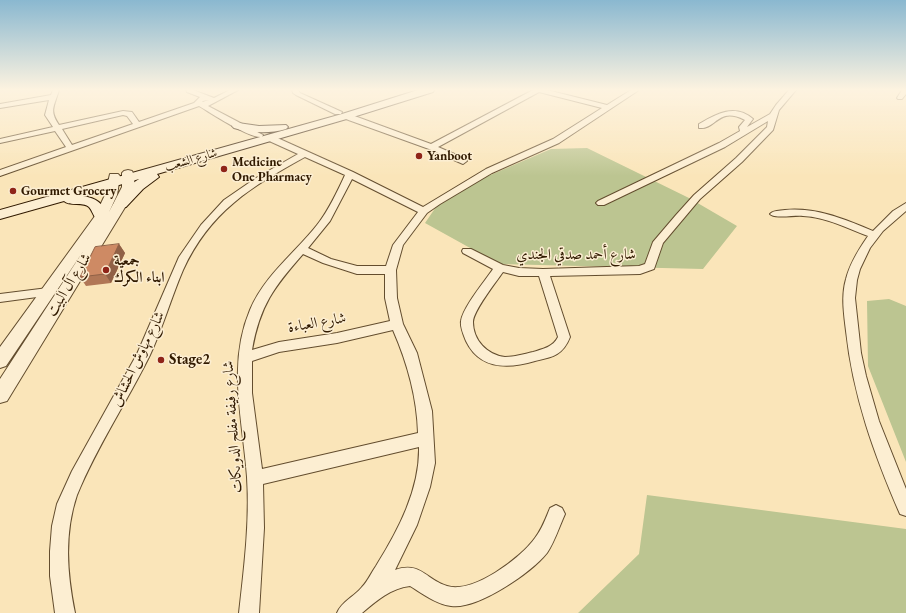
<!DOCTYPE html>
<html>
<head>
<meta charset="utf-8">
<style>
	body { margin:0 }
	canvas { display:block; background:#fae5b9 }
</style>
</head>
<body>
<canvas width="906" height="613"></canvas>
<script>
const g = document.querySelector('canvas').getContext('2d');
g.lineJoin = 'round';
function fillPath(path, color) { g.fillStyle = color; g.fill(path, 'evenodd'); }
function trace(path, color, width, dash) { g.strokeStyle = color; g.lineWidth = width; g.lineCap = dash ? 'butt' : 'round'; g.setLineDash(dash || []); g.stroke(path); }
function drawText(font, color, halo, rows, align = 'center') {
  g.font = font + ' "EB Garamond",Amiri,serif'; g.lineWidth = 3; g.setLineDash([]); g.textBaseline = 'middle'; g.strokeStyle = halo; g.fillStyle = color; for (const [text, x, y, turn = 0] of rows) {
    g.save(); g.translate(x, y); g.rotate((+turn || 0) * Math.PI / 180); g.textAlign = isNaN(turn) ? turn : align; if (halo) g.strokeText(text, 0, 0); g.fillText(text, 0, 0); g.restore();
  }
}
const green = new Path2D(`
	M587,148l102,50 48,28 -34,43 -204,-5 -74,-41 11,-16 38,-25 77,-33z
	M889,299l17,7v156l-38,-96 -1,-65z
	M647,495l259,34v84h-328l61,-59z`);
const minor = new Path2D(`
	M53,90h6c-5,17 -10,20 0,35l64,-14 9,1 7,10 55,-19 6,-6 -13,-5 -1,-2h7l21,8 16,-8h8l-30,16 55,29 -1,2c-12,2 -51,-24 -63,-31l-199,70v-6l66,-23 -11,-16 -55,12v-4l53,-12 -8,-12 4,-15 -49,8v-4l51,-9zM209,100l-7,2 1,-1zM123,115l4,1 6,8 -61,21 -10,-16z
	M292,90h6l2,3 42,19 -1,2h-6l-39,-19 -3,-2z
	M533,90h14l60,15 24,-15h8l-80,53 -67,30 -52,31 -13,9 -24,32 -7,25 1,28 6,26 14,29 15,58 3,52 -5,24 -13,38 -22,45c26,-9 31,10 52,16 26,8 74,-28 88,-48 7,-9 11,-20 15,-30l6,-3 6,3 3,6c-6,13 -10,27 -18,39 -16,20 -70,57 -96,53 -15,-2 -28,-12 -41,-20 -19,2 -34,15 -48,27h-25c5,-12 17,-16 25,-26 6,-6 9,-14 14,-21 22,-35 44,-77 43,-119l-156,37 1,44 -5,85h-20c5,-45 11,-91 8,-136 -4,-56 -20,-113 3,-167 14,-34 45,-57 67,-85 12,-15 20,-33 28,-50l-40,-18c-54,30 -95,54 -122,113 -12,28 -20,57 -33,85 -23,47 -53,91 -73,140 -13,39 -10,78 -2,118h-20l-5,-37v-25l2,-25 5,-22 15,-33 65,-117 42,-97 22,-32 23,-25 32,-22 42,-24 -31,-14v-4h6l80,36 70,35 63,-38 67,-30 49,-31 -63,-16 -101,55 28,12 1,2 -4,3 -34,-15 -86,-31v-4h6l82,30zM352,179l66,33 -25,33 -7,21h-29l-26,-7 -23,-11 22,-27zM303,254l20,9 34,11h28v24l5,23 -53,12 -58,9 -27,8c8,-45 22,-63 51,-96zM393,330c14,32 24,67 25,103l-156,36 -10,-76v-32l27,-9 58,-9z
	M789,90h7l-17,20 -6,20 -31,32 -42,37 -37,44 -9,26 -14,5 -90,2 20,61c-7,18 -17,20 -35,24 -27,8 -55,9 -69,-20 -2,-5 -6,-14 -5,-20 2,-14 24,-40 32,-52l-30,-16 -1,-2 1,-2h8l32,16 16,3 24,1 96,-3 6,-2 8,-22 23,-27 18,-20 42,-37 31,-31 1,-6 -43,26 -121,58h-6l-2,-2 2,-2 121,-58 21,-12 -1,-4 6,-7c-28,-14 -28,10 -46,8v-4c17,-10 36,-21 54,-5l-6,8 23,-13 6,-9zM503,272l16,4h20l19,61c-5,10 -15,12 -25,15 -9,2 -19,5 -28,5 -18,-2 -32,-17 -32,-35 0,-11 23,-40 30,-50z
	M902,90h4v4l-4,5h-4l-1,-1z
	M906,203v8l-23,20 -13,17 -10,21 -3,11 -2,18 6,55 5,23 13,45 27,68v27l-6,-2c-26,-60 -47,-118 -54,-183 -2,-17 -5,-35 0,-52 4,-16 13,-30 22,-43 -21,-8 -42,-19 -65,-20 -8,-1 -28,3 -33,-2 4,-4 9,-3 15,-4 31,-3 59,9 88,21l20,-20z
	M48,288l4,1 2,3 -2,3 -52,7v-8z`);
const tertiary = new Path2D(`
	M128,170l4,1c6,10 -1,23 -5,33l-120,197 -7,2v-24l84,-129 -78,116 -6,2v-21l95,-131 10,-21 5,-21h8l2,2 -3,19 -8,17 13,-25v-14l2,-2z`);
const secondary = new Path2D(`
	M418,90h16l-1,2 -83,26 -193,56 2,3 -16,12 -17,18 -5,1 -5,-1 -2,-3 19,-21 6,-4 -56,17c13,2 20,7 25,20l-2,3 -5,1 -5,-1c-3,-4 -4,-9 -7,-12 -7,-6 -18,0 -25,-6l-64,18v-9l342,-96z
	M238,123l21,3 27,-1 2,2 -2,2c-17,5 -35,4 -52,-1l-2,-2 2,-2z`);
const wall = new Path2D(`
	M119,244l6,9 -14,30 -25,3 -6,-9z`);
const shadedWall = new Path2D(`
	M119,244l6,9 -14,30 -6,-9z`);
const building = new Path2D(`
	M119,244l-14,30 -25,3 15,-30z`);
const markers = [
	[419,156,4,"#8f2418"],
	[224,169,4,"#8f2418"],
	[13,191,4,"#8f2418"],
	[106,270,4,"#8f2418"],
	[161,360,4,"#8f2418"]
];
const farPoinames = [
	["Yanboot",427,156],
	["Medicine",232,162],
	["One Pharmacy",232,177],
	["Gourmet Grocery",21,191]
];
const farStreetnames = [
	["شارع الشعب",191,160,-16]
];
const streetNames = [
	["شارع أحمد صدقي الجندي",576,255],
	["شارع آل البيت",69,285,-58],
	["شارع العباءة",317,323,-10],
	["شارع مهاوش الحشاش",138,359,-64],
	["شارع رفيفة مفلح الدويكات",233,427,-94]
];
const poiNames = [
	["جمعية",114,261],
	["ابناء الكرك",114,278],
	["Stage2",169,360]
];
fillPath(green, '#bcc591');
trace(minor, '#634d2e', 2);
trace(tertiary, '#634d2e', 2);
trace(secondary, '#311a00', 2);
fillPath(minor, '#fceed2');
fillPath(tertiary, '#fceed2');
fillPath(secondary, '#fceed2');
fillPath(wall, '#b17756');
fillPath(shadedWall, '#906146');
fillPath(building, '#ce8a64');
trace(building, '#906146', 1);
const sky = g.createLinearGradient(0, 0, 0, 176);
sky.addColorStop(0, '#8ab8d0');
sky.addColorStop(0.51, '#fdf3e0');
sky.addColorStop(1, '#fdf3e000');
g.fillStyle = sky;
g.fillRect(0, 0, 906, 176);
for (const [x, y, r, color] of markers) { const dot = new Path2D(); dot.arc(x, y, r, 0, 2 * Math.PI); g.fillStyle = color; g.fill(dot); trace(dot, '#fceed2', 1.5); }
drawText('bold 13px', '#311a00', '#fceed2', farPoinames, 'left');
drawText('13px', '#311a00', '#fceed2', farStreetnames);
drawText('15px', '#311a00', '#fceed2', streetNames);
drawText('bold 15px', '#311a00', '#fceed2', poiNames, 'left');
</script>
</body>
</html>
